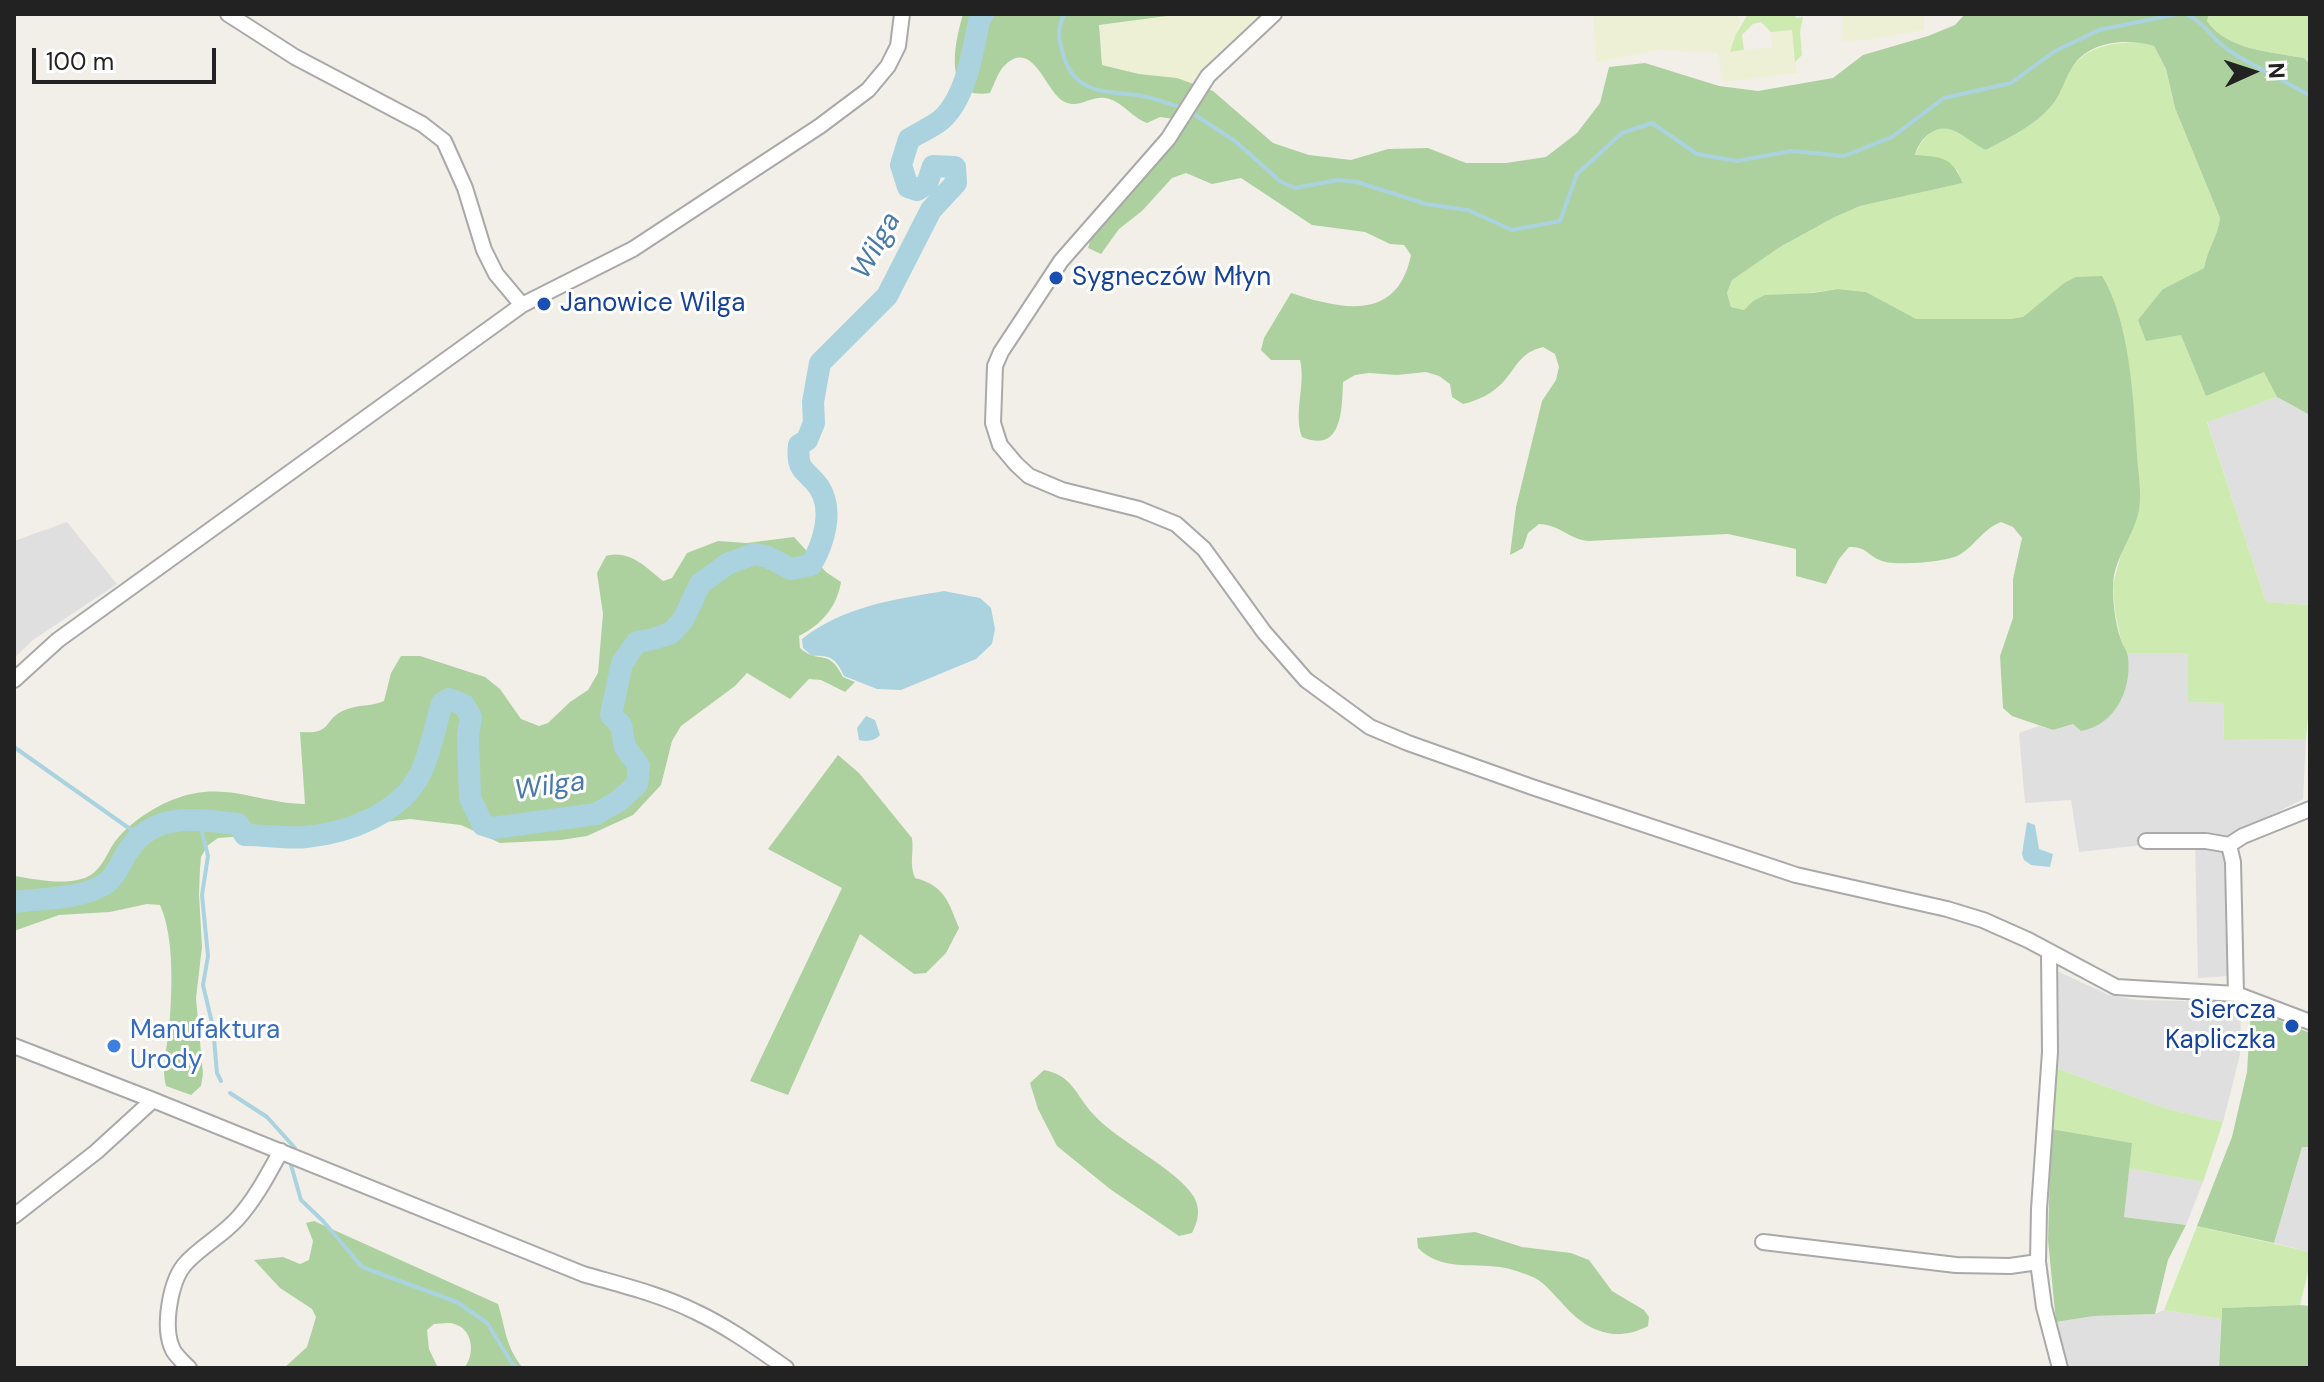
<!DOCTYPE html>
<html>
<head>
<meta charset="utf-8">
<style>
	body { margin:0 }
	#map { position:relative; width:2324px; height:1382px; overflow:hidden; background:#f2efe9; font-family:"DM Sans",sans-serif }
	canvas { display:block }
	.frame { position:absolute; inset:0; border:16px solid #222; pointer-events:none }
	.north { position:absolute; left:2212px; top:32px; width:80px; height:80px; -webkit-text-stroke:6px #fff; paint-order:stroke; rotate:87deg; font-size:22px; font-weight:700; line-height:32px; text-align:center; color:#222 }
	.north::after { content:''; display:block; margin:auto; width:28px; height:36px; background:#222; clip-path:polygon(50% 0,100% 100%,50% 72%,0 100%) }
	.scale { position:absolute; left:32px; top:48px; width:184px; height:36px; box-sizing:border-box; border:4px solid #222; border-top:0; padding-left:10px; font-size:24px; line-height:28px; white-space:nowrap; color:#222; -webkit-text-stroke:6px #fff; paint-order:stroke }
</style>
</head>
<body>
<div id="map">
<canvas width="2324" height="1382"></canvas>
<div class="frame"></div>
<div class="north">N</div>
<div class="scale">100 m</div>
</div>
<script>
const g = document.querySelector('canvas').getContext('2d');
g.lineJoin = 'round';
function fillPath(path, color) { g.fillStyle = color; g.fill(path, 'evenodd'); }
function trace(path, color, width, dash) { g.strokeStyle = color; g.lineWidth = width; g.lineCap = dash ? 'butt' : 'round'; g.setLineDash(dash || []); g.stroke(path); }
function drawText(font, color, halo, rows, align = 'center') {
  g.font = font + ' "DM Sans",sans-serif'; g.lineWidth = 6; g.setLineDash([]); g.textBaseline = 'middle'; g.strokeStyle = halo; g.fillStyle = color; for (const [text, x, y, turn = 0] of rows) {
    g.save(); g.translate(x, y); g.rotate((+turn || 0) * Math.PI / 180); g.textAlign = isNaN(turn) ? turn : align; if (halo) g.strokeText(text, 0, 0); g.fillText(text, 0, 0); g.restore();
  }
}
const residential = new Path2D(`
	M2277,397l33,18v190l-44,-3 -59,-181z
	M67,522l50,62 -84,56 -19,18v-117z
	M2189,652l-1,50 35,1 1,37 82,-1 -3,60 -77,39 4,138 -32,2 -3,-135 -52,2 -64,7 -8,-52 -46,3 -6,-70 20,-7 14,4 20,-6 55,-56 -1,-15z
	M2057,971l52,24 29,5 86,2 17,5 -1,48 -17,67 -56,-13 -114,-42z
	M2302,1147h8v105l-36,-9z
	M2127,1168l76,14 -17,43 -62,-8z
	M2164,1310l57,9 -2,49h-153l-10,-46 38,-6 61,-2z`);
const farmland = new Path2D(`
	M1182,14h80l-50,45 -19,25 -16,-6 -38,-4 -37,-9 -4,-40z
	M1593,14h142l5,6 -9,32 41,-5 -1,-15 21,-2 5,43 -74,9 -5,-29 -59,-3 -63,12z
	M1842,14h82v16l-57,10 -24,1z`);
const grass = new Path2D(`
	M1748,14h47l1,4 7,-1 -3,15 2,23 -7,7 -3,-32 -21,2 -10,-10 -8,2 -11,11 2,15 -14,2 5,-16z
	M2209,14h101v50l-6,-6c-33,-6 -77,-8 -97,-37z
	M2140,42l14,4 12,23 9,39 45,110c-2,18 -13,32 -16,50l-41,21 18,46 84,36 12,26 -70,25 59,180 44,3v90l-4,44 -82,1 -1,-37 -35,-1v-49h-61l-6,-13 -6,-28 -2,-28 8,-29 17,-42 -6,-126 -8,-44 -60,-60 -41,34 -13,2 -94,1 -50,-28 -28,-3 -85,12 -9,9 -13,-3 -4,-14 5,-14 48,-32 53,-29 27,-12 103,-23 -6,-13 -42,-14c5,-16 20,-33 38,-27 13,5 21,16 33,21 24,-13 49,-24 67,-46 7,-8 9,-18 14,-27 15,-31 42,-34 73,-35z
	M2053,1067l114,42 56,13 -20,60 -76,-14 4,-25 -80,-14z
	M2197,1226l113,26v12l-10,41 -78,3 -1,11 -57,-9z`);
const forest = new Path2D(`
	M963,14h219l-83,11 3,40 37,9 38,4 36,13 60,52 36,12 42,5 37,-11 40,-1 38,15h40l40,-6 31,-24 23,-30 9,-36 36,-4 74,23 39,5 75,-13 30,-23 65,-19 27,-11 10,-11h244l-2,7c20,29 64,31 97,37l6,6v351l-33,-18 -13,-25 -58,24 -25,-61 -35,6 -8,-21 25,-31 41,-21c3,-18 14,-32 16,-50l-45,-110 -9,-39 -12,-23c-26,-8 -64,-5 -80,19 -9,12 -12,28 -21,39 -18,22 -43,33 -67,46 -19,-8 -35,-32 -57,-16 -7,5 -12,13 -14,21 27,2 36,1 48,28l-103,23 -27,12 -53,29 -48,33 -5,13 4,14 13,3 9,-9 12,-6 48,-2 25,-4 28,3 50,27h94l13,-2 41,-34 12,-6 26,-1c28,45 32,126 35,179 1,18 5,37 2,55 -5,26 -25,48 -26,75 0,18 2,38 8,55 2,6 6,10 7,17 4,33 -13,68 -47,74l-8,-7 -20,6 -41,-14 -9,-8 -3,-52 13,-38v-39l9,-41 -9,-11 -12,-5c-19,7 -27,26 -44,34 -13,6 -62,10 -75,5 -16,-6 -14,-14 -33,-14l-10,12 -13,25 -30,-8v-27l-68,-15 -140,7c-19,-2 -30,-17 -49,-17l-11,9 -5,15 -13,7 6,-48 26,-106 14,-21 3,-13 -4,-13 -12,-7c-23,6 -25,18 -39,34 -10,12 -27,20 -41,23l-11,-7 -2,-13 -11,-8 -13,-4 -29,3 -28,-2 -14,2 -12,7c-1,28 -1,72 -41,55 -9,-25 4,-51 -2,-77h-29l-10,-10 3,-12 27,-45c50,16 106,30 120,-38l-7,-10 -14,-1 -25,-12 -53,-7 -71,-47 -29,6 -26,-11 -14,5 -30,33 -23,18 -18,25 -13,-6 4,-14 81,-93 1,-22 -14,-2 -13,6c-16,-6 -26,-23 -42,-25 -15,-2 -27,12 -42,3 -18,-10 -30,-64 -59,-35 -6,6 -10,19 -14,27 -49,8 -35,-51 -27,-79z
	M794,537l32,35 15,10c-4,25 -20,43 -42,54l1,12c21,18 27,-2 43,29l12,5 -10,10 -24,-12 -12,-1 -19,20 -43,-26 -12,13 -54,40 -9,15 -11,44 -28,30 -46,21 -26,4 -61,3 -39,-18 -51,-6 -25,3 -62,18 -13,1 -53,-6 -39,3 -11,8 -6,11 -1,12 -1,25 3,53 -6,51 7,76 -2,12 -10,9 -25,-9c-5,-19 1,-37 3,-56 3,-36 6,-92 -9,-125l-13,-1 -37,8 -51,3 -45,16v-55c21,3 46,9 67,3 21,-5 24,-25 36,-40 13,-16 35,-31 55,-39 51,-21 84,3 133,4l-5,-72c34,3 22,-13 45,-22 13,-6 26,-3 39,-9l7,-28 10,-17h19l65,21 15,12 21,30 18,7 9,-3 22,-21 18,-12 10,-17 5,-59 -6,-41 9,-17c23,-7 40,11 57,25l9,-3 15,-25 31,-12 29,2z
	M838,755l21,18 53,65c2,15 -3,26 3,40 30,8 33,23 44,50l-13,25 -20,20 -12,1 -54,-40 -72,161 -38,-14 92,-193 -74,-39z
	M2251,1009l59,24v114h-8l-28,96 -77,-17 35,-89 15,-65z
	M1044,1070c29,6 31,24 49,44 24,27 84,55 101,83 7,13 4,24 -2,36l-13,3 -69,-47 -53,-43 -19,-37 -8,-26z
	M2051,1129l81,14 -8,74 62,8 -18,35 -13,54 -61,2 -38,6 -8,-82z
	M314,1221l184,83c8,25 7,42 25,64h-59c11,-12 10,-39 -10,-44 -5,-2 -14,0 -20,0l-7,6 2,19 9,19h-154l23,-21 9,-30 -4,-8 -32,-21 -26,-28 29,-3 17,7 9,-4 4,-19 -7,-18z
	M1475,1232l47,15 49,6 18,7 23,31 32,19 5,7 -1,9c-34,18 -63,4 -86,-23 -9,-9 -16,-19 -27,-25 -11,-5 -23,-9 -35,-11 -29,-4 -59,4 -82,-19l-1,-10z
	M2300,1305l10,1v62h-91l3,-60z`);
const water = new Path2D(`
	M944,591l36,7 11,10 4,21 -3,15 -16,15 -75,31 -24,-1 -33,-13c-8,-17 -13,-21 -32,-20l-9,-8 -1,-9c43,-33 89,-39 142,-48z
	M866,716l9,4 5,15c-6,6 -12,7 -21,5l-2,-12z
	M2027,822l8,3 4,24 14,5 -3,13 -19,-2 -7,-5 -2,-6z`);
const stream = new Path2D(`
	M1064,14c-6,15 -6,21 -2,37 11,42 39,40 75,44 14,2 29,8 43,12
	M2184,14c16,3 29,26 43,35 26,18 56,30 83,47
	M1195,115l40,26 46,41 14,6 43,-8 19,2 69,22 42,6 44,20 48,-9 17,-47 45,-41 30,-10 45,31 40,7 54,-10 53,5 48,-19 52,-39 67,-15 44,-32 44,-21 78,-16
	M14,747l126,89
	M199,820l9,36 -6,39 6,61 -5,29 10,42 4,46 4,8
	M230,1093l37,24 28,31
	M291,1165l10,35 22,21 39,46 95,35 30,21 26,42 6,3`);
const river = new Path2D(`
	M14,902c30,-4 65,-2 91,-18 11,-7 17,-25 25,-36 26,-37 68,-28 108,-24l7,11c20,0 42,4 61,2 42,-4 95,-24 114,-63 11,-22 15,-47 22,-71l7,-4 15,6 7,12 -3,19 2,62 13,27 10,3 103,-14 24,-14 17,-16 2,-18 -14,-19 -4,-22 -10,-10 11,-52 15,-21 16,-3 18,-6 12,-13 17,-36 27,-20 27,-10 14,3 23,12 20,-4c13,-22 23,-55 8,-78 -13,-18 -23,-15 -20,-42l8,-5 7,-17 -1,-21 7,-39 67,-67 44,-86 25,-27 -1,-16 -22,-1 -6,18 -10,6 -9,-3 -7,-22 8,-26c10,-6 23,-12 32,-19 25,-22 32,-69 38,-99l4,-7`);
const minor = new Path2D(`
	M228,14l67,43 127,67 22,17 21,47 19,62 12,24 26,31
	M1274,14l-66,62 -40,63 -107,122 -60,91 -6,14 -2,57 7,22 16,19 13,12 33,14 77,19 37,15 28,25 60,83 42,48 64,47 38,16 124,44 264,88 151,34 36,11 45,20 88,47 120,7 74,28
	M14,680l44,-40 464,-335 111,-56 187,-123 48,-36 20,-24 10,-20 4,-32
	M2146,841h60l23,4
	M2049,952l1,100 -11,157 -1,53 6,45 16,61
	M2236,994l-3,-132 -4,-17 14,-9 67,-27
	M14,1046l139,54 430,174c38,11 77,20 113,38 32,15 61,36 90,56
	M14,1216l82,-64 57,-52
	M1763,1242l193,23 54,1 28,-4
	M189,1368c-5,-5 -13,-12 -16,-18 -11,-22 -3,-71 14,-88 15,-16 36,-27 51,-44 18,-20 30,-44 43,-67`);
const markers = [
	[1056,278,8,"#1a4fb4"],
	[544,304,8,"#1a4fb4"],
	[2292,1026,8,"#1a4fb4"],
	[114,1046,8,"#3f7fe0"]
];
const transitNames = [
	["Sygneczów Młyn",1072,278],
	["Janowice Wilga",560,304],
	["Siercza",2276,1011,"right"],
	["Kapliczka",2276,1041,"right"]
];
const shopNames = [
	["Manufaktura",130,1031],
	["Urody",130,1061]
];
const waterNames = [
	["Wilga",877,246,-61],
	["Wilga",550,787,-8]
];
fillPath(residential, '#e0dfdf');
fillPath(farmland, '#eef0d5');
fillPath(grass, '#cdebb0');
fillPath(forest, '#add19e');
fillPath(water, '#aad3df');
trace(stream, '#aad3df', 4);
trace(river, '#aad3df', 22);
trace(minor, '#a9a9a9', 18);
trace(minor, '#fff', 14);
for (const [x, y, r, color] of markers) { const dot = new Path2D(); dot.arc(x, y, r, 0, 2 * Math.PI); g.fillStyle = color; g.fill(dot); trace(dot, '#fff', 3); }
drawText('26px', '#164399', '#fff', transitNames, 'left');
drawText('26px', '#366cbe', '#fff', shopNames, 'left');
drawText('italic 28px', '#4a7aab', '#fff', waterNames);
</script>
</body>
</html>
